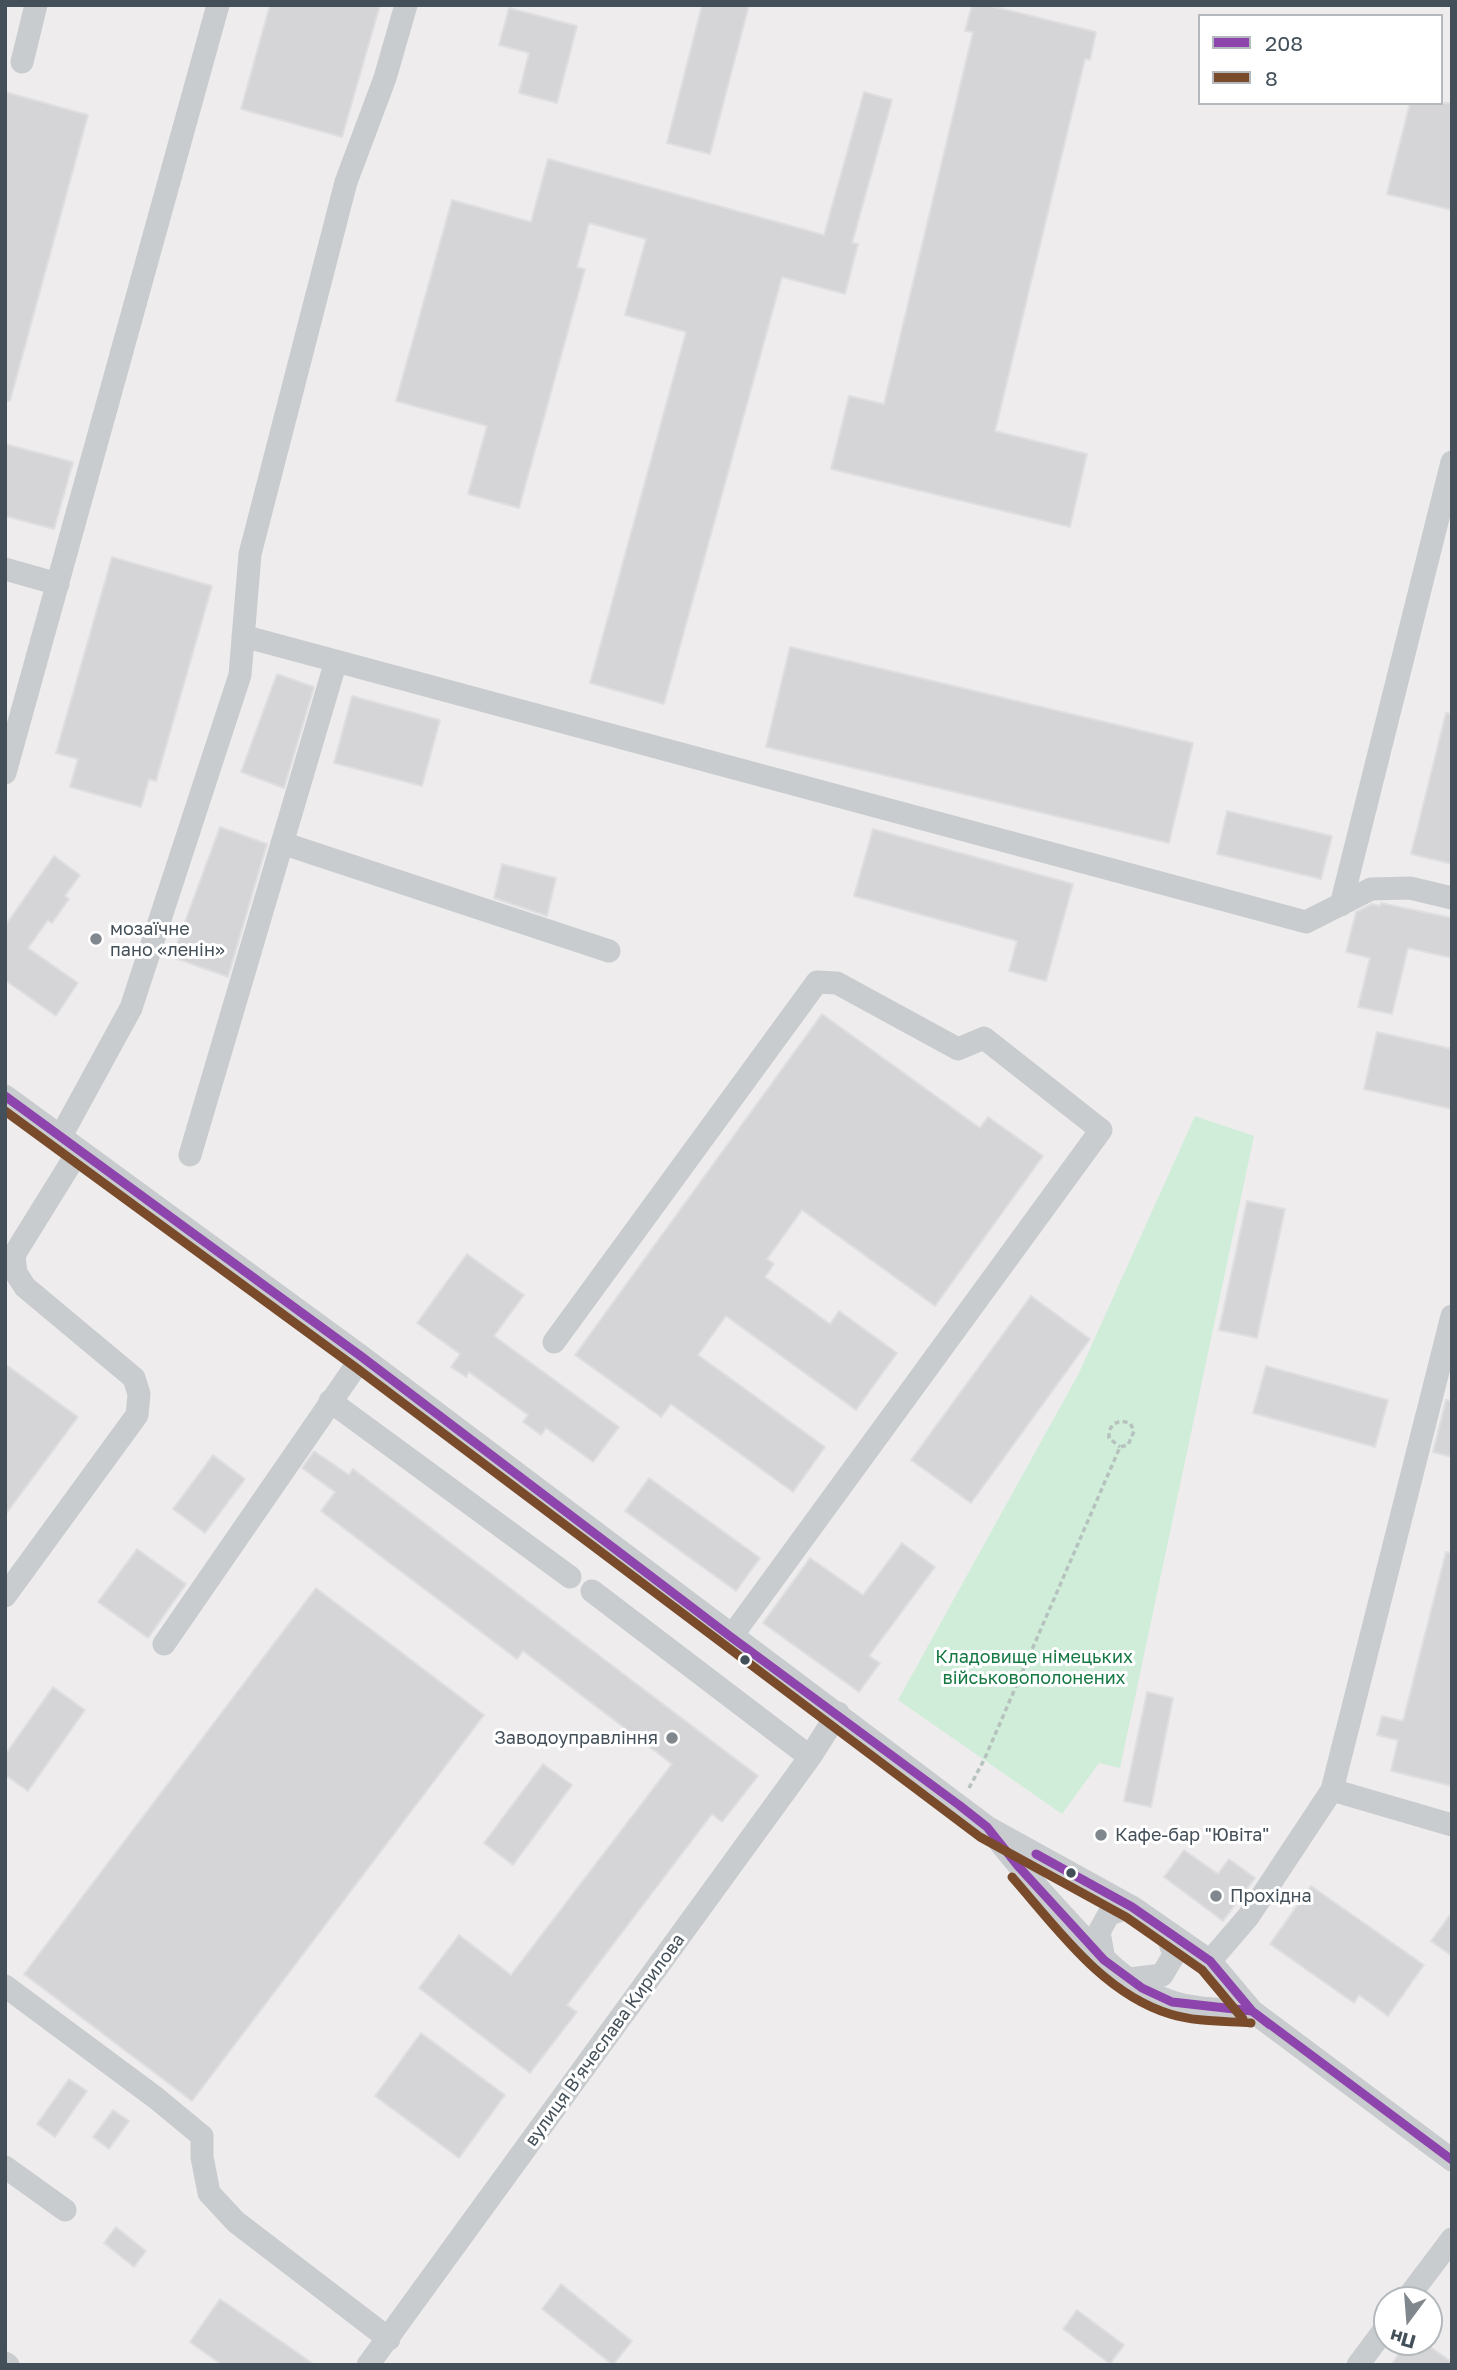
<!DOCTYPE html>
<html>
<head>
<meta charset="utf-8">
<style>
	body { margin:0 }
	#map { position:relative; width:1457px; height:2370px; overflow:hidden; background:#eeeced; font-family:"Golos Text",sans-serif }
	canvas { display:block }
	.frame { position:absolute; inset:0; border:7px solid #445059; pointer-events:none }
	.legend { position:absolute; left:1198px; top:14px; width:245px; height:91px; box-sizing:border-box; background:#fff; border:2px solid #b4b9bd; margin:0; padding:9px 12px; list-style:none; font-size:21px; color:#445059 }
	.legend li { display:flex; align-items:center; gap:14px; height:35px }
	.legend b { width:35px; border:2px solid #b4b9bd }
	.north { position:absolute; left:1373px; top:2286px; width:70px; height:70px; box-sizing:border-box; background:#fff; border:2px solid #b4b9bd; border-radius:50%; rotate:196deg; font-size:19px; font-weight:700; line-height:28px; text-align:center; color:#445059 }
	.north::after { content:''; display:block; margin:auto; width:24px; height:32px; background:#80878d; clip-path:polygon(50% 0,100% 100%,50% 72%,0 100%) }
</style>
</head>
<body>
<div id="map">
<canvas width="1457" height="2370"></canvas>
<div class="frame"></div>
<ul class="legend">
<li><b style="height:9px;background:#8e44ad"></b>208</li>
<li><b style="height:9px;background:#7a4b2a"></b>8</li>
</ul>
<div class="north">Пн</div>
</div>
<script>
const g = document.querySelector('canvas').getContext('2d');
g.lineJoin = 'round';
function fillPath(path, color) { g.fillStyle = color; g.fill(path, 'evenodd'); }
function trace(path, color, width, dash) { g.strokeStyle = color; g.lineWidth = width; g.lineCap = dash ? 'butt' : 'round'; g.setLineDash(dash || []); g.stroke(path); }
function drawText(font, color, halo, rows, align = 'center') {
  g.font = font + ' "Golos Text",sans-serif'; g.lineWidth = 6; g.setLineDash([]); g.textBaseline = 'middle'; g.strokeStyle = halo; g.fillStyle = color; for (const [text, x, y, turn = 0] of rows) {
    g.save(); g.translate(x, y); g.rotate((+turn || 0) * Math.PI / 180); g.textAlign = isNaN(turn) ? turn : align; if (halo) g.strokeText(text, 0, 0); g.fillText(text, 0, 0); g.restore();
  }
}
const green = new Path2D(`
	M1195,1116l59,20 -134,632 -21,-5 -37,51 -164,-114 181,-327z`);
const building = new Path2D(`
	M270,5h110l-38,132 -101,-28z
	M702,5h47l-39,149 -43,-11z
	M972,5h15l109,27 -6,28 -5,-1 -90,372 92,23 -17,73 -239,-58 18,-73 35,8 89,-372 -8,-1z
	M509,8l68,18 -20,77 -38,-10 10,-40 -30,-8z
	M5,92l83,23 -78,286h-5z
	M864,92l28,8 -40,143 6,1 -13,50 -63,-17 -118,427 -74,-21 96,-351 -61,-17 21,-76 -57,-16 -12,44 8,2 -66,239 -51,-14 19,-68 -91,-25 56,-201 79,22 17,-63 276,76z
	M1410,103h42v107l-65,-16z
	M5,444l68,18 -19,67 -49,-13z
	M112,557l100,29 -56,195 -7,-2 -8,28 -71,-20 8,-28 -22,-6z
	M790,647l403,96 -24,100 -403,-96z
	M277,674l37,13 -30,101 -43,-16z
	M352,696l88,24 -18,66 -88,-23z
	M1446,713l6,1v150l-41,-10z
	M1227,811l105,25 -11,43 -104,-25z
	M220,827l47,17 -39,133 -56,-20z
	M873,829l200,55 -27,97 -37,-10 8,-30 -163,-45z
	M54,856l26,19 -15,21 4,3 -17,24 -4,-3 -20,28 50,35 -22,33 -51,-36v-54z
	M502,864l54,14 -9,38 -53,-18z
	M1381,903l71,15v40l-44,-10 -16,66 -34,-7 12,-49 -24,-6 10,-40 16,-8 8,2z
	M822,1014l158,114 8,-11 55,39 -108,150 -133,-96 -35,49 7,5 -9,13 65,47 9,-13 58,42 -41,57 -130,-94 -28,39 127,92 -32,45 -122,-88 -10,13 -86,-62z
	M1377,1032l75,17v60l-88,-20z
	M1247,1201l38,8 -28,129 -38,-8z
	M467,1254l57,41 -30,41 125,91 -26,35 -47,-34 -5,7 -18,-13 5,-7 -59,-43 -3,5 -15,-10 9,-13 -43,-31z
	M1031,1296l59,43 -119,164 -60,-43z
	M5,1364l73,53 -73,98z
	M1266,1366l122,34 -13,47 -122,-34z
	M1446,1400l6,1v56l-19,-5z
	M314,1451l35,24 4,-6 405,307 -36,46 -10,-8 -145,191 10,7 -47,61 -111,-85 40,-53 52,40 161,-211 -149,-113 -6,8 -196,-148 14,-19 -33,-24z
	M213,1455l32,24 -40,54 -32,-24z
	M649,1478l111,80 -24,33 -111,-80z
	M902,1543l33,24 -66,89 11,7 -21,29 -96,-69 47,-65 53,37z
	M137,1549l49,35 -38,54 -50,-36z
	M1446,1552l6,1v233l-61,-15 7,-31 -21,-5 5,-19 21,5z
	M316,1588l168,127 -292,386 -168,-127z
	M53,1687l32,23 -57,81 -23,-16v-20z
	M1147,1692l26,6 -22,109 -27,-6z
	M543,1764l29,21 -59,80 -29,-22z
	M1184,1850l34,24 11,-15 26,19 -32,43 -59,-44z
	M1311,1886l113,79 -36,51 -29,-21 -5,8 -84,-59z
	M1452,1912v44l-21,-15z
	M421,2033l84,62 -46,63 -84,-62z
	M69,2079l18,12 -32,46 -18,-13z
	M113,2110l16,11 -20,28 -16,-12z
	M116,2227l30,24 -12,16 -30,-24z
	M561,2284l71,57 -19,24 -71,-56z
	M220,2299l95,66h-93l-32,-23z
	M1077,2310l47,35 -14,19 -47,-35z
	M1407,2342h16l29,20v3h-61z`);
const path = new Path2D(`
	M969,1788l15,-28 136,-313 8,-2 6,-14 -4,-8 -9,-2 -8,3 -4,7v7l11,9`);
const minor = new Path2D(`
	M22,62l14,-57
	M5,569l53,15
	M243,636l1063,286 65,-33 39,-1 42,10
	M5,773l213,-768
	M282,843l327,108
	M1341,905l111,-443
	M5,1096l357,261 625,470 145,80 78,54 42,50 200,149
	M61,1136l70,-128 109,-333 10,-121 96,-372 39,-104 21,-73
	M190,1155l146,-494
	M554,1342l263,-360 20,1 121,66 26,-11 117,92 -370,507
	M330,1401l240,176
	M592,1591l218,166
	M5,1596l132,-181 2,-21 -5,-16 -109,-91 -9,-14 -2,-18 65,-105
	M164,1644l198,-287
	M1332,1790l120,35
	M994,1835c21,27 43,52 66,77 32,35 65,75 112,90 25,8 54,7 80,9
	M1104,1960l-5,-28 10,-18 23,-7
	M1210,1961l38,-44 84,-127 120,-474
	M1130,1979l32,-4 12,-20 -8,-24
	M5,1986l151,112 46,38v21l7,36 27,29 153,117
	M5,2167l60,43
	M1406,2300l46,-61
	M5,2363l3,2
	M368,2365l442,-608 28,-44
	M1358,2365l29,-39`);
const bus1 = new Path2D(`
	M5,1096l357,261 369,280 228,168 28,22 31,39 86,94 38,28 30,14 80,9 200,149
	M1036,1854l96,53 78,54 42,50 18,14`);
const bus2 = new Path2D(`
	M5,1111l350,256 625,470 146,80 76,53 41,49
	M1012,1877c45,51 90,116 158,137 26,8 54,7 81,9`);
const markers = [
	[96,939,7,"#80878d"],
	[745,1660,6,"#445059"],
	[672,1738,7,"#80878d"],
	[1101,1835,7,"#80878d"],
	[1071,1873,6,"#445059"],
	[1216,1896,7,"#80878d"]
];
const poiNames = [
	["мозаїчне",110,929],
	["пано «ленін»",110,950],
	["Заводоуправління",658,1738,"right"],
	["Кафе-бар \"Ювіта\"",1115,1835],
	["Прохідна",1230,1896]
];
const parkNames = [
	["Кладовище німецьких",1034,1657],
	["військовополонених",1034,1678]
];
const streetNames = [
	["вулиця Вʼячеслава Кирилова",605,2040,-54]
];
fillPath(green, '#d0edda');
fillPath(building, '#d5d4d7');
trace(building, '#dfdee0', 2);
trace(path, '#b6c2be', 3.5, [5, 3.5]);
trace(minor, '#c9ccce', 23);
trace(bus1, '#8e44ad', 9);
trace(bus2, '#7a4b2a', 9);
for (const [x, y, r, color] of markers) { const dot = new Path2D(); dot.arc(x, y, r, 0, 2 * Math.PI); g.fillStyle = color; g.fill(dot); trace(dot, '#fff', 2.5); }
drawText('18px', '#445059', '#fff', poiNames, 'left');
drawText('18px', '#167943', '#fff', parkNames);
drawText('18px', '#445059', '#fff', streetNames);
</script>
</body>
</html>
